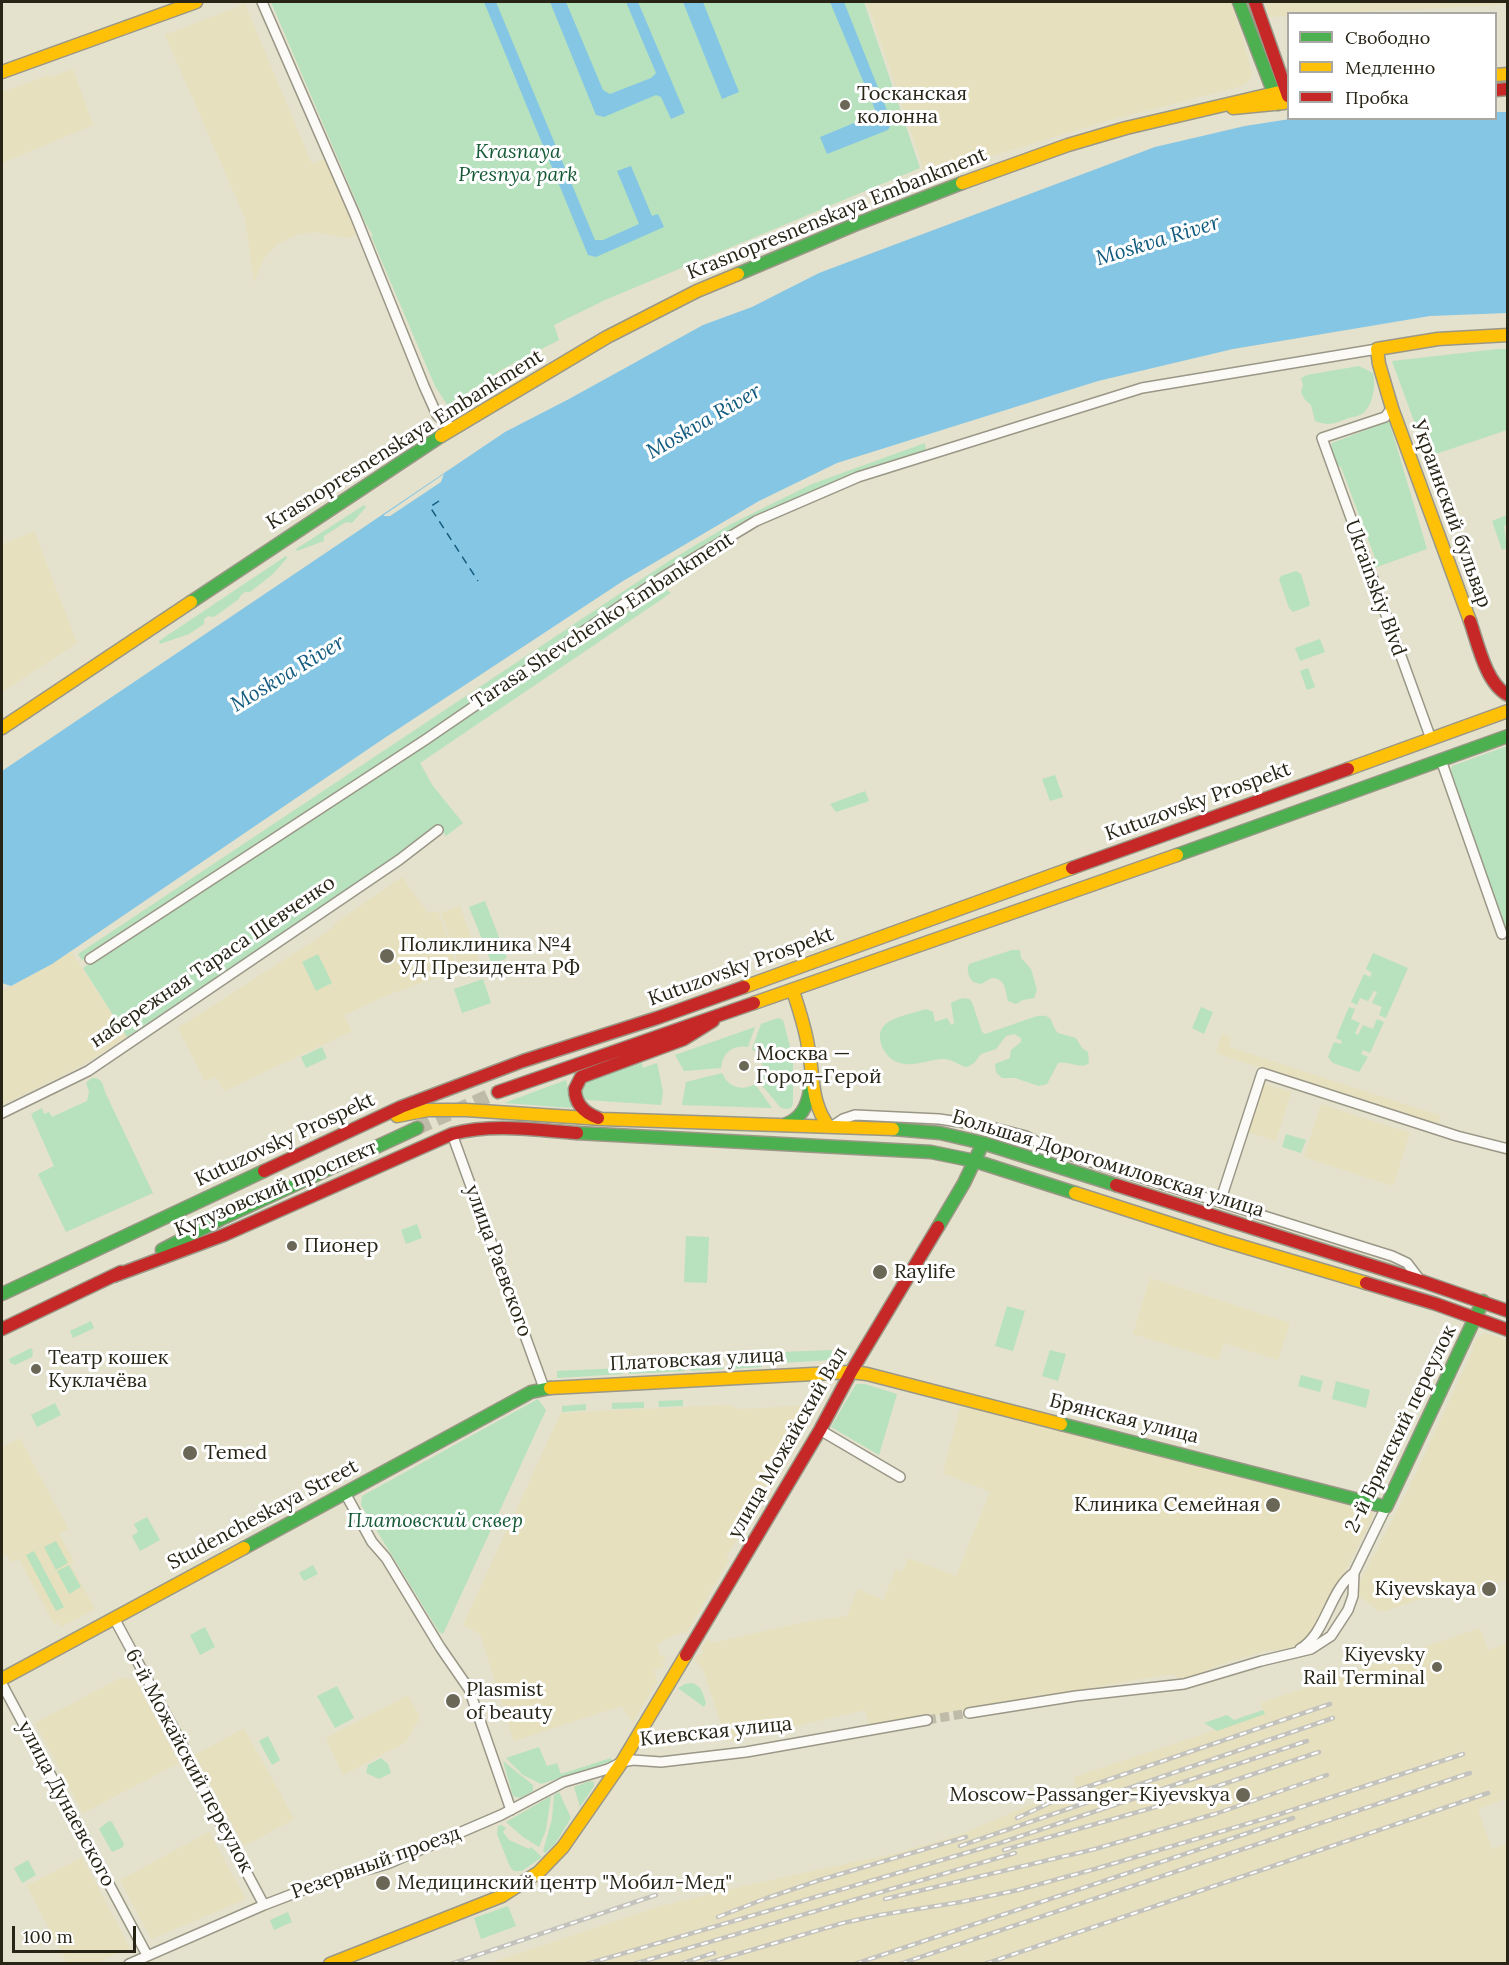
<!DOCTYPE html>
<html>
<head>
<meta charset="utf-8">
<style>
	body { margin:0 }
	#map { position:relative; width:1509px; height:1965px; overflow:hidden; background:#e4e1cc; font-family:Lora,serif }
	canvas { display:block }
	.frame { position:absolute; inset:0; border:3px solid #282517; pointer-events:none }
	.legend { position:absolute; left:1287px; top:12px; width:210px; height:108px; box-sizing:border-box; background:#fff; border:2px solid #a9a8a2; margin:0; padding:8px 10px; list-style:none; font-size:18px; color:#282517 }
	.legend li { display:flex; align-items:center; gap:12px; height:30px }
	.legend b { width:30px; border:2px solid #a9a8a2 }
	.scale { position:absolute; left:12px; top:1926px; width:124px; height:27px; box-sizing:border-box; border:3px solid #282517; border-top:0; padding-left:8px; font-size:18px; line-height:21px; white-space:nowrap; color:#282517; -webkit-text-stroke:4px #fff; paint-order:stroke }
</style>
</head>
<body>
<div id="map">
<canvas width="1509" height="1965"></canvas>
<div class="frame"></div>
<ul class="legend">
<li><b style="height:8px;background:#4caf50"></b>Свободно</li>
<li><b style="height:8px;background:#ffc107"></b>Медленно</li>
<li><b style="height:8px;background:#c62828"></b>Пробка</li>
</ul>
<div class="scale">100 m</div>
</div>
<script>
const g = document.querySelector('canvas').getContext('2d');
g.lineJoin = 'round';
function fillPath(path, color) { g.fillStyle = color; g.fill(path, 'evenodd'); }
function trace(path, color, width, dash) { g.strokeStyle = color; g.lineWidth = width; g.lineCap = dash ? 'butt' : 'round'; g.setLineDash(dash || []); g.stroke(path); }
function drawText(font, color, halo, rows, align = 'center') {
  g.font = font + ' Lora,serif'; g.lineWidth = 6; g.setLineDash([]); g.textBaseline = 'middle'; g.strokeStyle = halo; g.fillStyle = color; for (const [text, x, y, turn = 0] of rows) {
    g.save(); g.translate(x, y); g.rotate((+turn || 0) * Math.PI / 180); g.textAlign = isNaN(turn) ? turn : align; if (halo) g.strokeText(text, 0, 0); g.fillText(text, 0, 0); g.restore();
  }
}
const built = new Path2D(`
	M867,2h364l11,33 10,38 -2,7 -8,6 -135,35 -181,55z
	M1264,2h239v3l-167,8 -48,1v2l-19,1z
	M245,4l67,160 16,-7 31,76 -11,5 -34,-6 -18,3 -20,10 -13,15 -9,23 -9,-65 -80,-183z
	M73,69l20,56 -91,38v-71l47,-17 1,3z
	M34,531l43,112 -75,49v-149l2,1z
	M402,877l26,36 10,-2 20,59 -68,24 -46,21 8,16 -128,60 -4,-9 -6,-5 -9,4 -27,-53 134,-86 22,-15 -1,-2z
	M460,906l23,65 -19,7 -23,-65z
	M71,951l56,86 -46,29 -79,39v-114l50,-27z
	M1222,1034l9,4 -2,9 212,69 -3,9 -222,-72z
	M1261,1083l30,9 -15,49 -31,-10z
	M1321,1104l89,29 -17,53 -89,-29z
	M1150,1278l140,45 -12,37 -54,-17 -6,17 -85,-26z
	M1486,1333l15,5 6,5v236l-30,11 -9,-8 -82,29h-7l-21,-16 3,-16 46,-87 66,-142v-5l2,-6z
	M962,1401l409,106 2,10 -62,120 -11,9 -38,6 -43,13 -30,14h-7l-11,-5 -301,52 -5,-16 -138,32 -23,-70 -9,-13 3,-5 2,1 2,-2 1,-3 -2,-2 6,-9 5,4 93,-21 42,-6 11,-27 25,11 13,-31 6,3 6,-14 48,18 34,-84 -47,-19z
	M728,1405l11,4 74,-4 -87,153 3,2 -44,75 -2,-3 -20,8 1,2 -7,2 3,12 4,-1 2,5 -4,2 2,5 -10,3 3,12 -24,40 -12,-16 -107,35 -34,-107 -17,-9 98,-212z
	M20,1438l48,91 -9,5 15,27 -4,3 25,45 -34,18 -3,-5 -4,2 -35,-65 -8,3 -4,-7h-5v-107z
	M1480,1628l8,22 19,-7v155l-29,11 14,40 15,-5v119l-1020,1 174,-58 96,-23 140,-30 68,-20 111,-48 -2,-8 190,-63 -3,-11z
	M120,1678l15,2 44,83 -96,50 -48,-90z
	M408,1695l12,22 -14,25 -63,33 -17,-37z
	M244,1728l50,91 -50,27 -49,-91z
	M209,1832l37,67 -95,40 -31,-59z
	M82,1857l48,91 -34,15h-29l-40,-77z`);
const green = new Path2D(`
	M271,2h593l56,166 -315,132 -51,25 5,15 -58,30 -53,36 -13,-20 -64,-150h2l-8,-14z
	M1498,349h9v81l-80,27 -35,-96z
	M1359,366l14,7c3,12 0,36 -13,42 -4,2 -10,2 -14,4 -13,5 -17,7 -31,2l-4,-16 -6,-5 -4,-8 2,-7 -2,-7 6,-3z
	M1389,421l38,128 -53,19 -2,-6 3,-4 -34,-91 -6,-2 -4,-13 1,-9z
	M925,443l1,7 -72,24 -100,44 -87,51 -258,177 -327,214 -4,-6 591,-393 62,-37 81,-40z
	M364,505l2,2 -14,16 -6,-1 -22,14v5l-27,10 -1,-2z
	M1507,515v9l-3,2 3,22 -5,2 -10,-29z
	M286,556l1,2 -14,16 -23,18h-5l-5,4 -1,3 -25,18 -6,-1 -4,3v5l-15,10 -29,10 -1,-3z
	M1296,571l5,3 9,30 -1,2 -16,6 -4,-4 -10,-29 2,-3z
	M664,588l7,5 -251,170 13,23 30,37 -17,13 -7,-9 -42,30 -270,180 -44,-69z
	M1320,639l5,13 -25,9 -5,-13z
	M1308,668l7,19 -8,3 -7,-19z
	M1507,746h1l-1,186 -56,-160 1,-6z
	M1055,775l8,22 -13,4 -8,-22z
	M865,791l4,10 -33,11 -6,-8z
	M485,901l22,57 -15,6 -23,-57z
	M1012,950h8l1,8 10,11 6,21 -3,8 -11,2 -7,4 -8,-3c-3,-11 -2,-22 -16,-23l-11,6 -8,-2c-4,-5 -7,-11 -4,-18z
	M1373,953l35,15 -22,50 -7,-3 3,-8 -10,-4 5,-11 -3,-1 -6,10 -8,-3 -3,7 -6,-3 13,-28 6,3 2,-4 -6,-4z
	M318,954l14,29 -16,8 -14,-29z
	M483,979l8,24 -29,10 -8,-24z
	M962,998l7,1 3,3 10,30 3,2 52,-18c18,-2 12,7 21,17l18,5 6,10 6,4 1,11c-9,7 -20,-3 -31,0l-11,21 -8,2 -24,-8h-13l-6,-6 -1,-8 15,-6 1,-8 10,-8v-4l-7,-4 -8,2 -10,13 -15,5 -7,9 -7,4c-9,-2 -16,-9 -26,-8 -14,1 -27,8 -41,4 -15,-3 -29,-29 -13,-40 10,-7 27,-10 39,-14l7,3 2,10 12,-4 4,7 3,-2 -3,-20z
	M1201,1007l12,5 -9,22 -12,-6z
	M1349,1007l6,2 -4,10 9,4 -5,10 3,2 5,-10 10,4 4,-10 7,3 -14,31 -7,-3 -2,4 7,3 -9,15 -26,-9 -5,-6 6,-15 7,2 1,-3 -6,-3z
	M778,1018l5,2 10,38v43l-1,6 -4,2 -7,-1 -23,-27c8,-12 5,-23 -6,-32l9,-25z
	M755,1027l-7,20c-15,-3 -26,6 -27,21l-37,3 -9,-16z
	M322,1047l5,11 -21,10 -5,-11z
	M641,1061l2,7 14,-5 6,28 -2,14 -74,-5 -4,-3 -3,-11 4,-5z
	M722,1073c6,14 19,19 33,11l17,24 -90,-3 4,-23z
	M92,1078c10,0 11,6 13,14l48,101 -87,39 -28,-58 16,-8 -23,-52 11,-6 2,6 5,-2 3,5 35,-16 2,-9 -3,-9z
	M566,1080l6,25 -1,3 -67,-5z
	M1286,1134l20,6 -5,13 -19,-6z
	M417,1224l5,14 -16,6 -5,-14z
	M686,1236l23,1 -2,46 -23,-1z
	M1007,1306l18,5 -12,40 -18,-5z
	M91,1321l3,7 -21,10 -3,-7z
	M31,1348l2,4 -1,5 -17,8 -5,-2 -1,-4z
	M832,1350v10l-51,3 -1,-11z
	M1050,1350l16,4 -8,27 -16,-5z
	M761,1361l1,6 -33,2v-6z
	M723,1363v6l-32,2 -1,-6z
	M685,1365v6l-56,3v-6z
	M622,1368l1,6 -66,4v-7z
	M1301,1375l22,6 -3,11 -22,-6z
	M1336,1381l34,9 -4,18 -34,-9z
	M856,1384h9l32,10 -18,61 -48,-28z
	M538,1399l8,11 -103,224 -4,-2 -78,-127 1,-9z
	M683,1400v6l-24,1 -1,-6z
	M644,1402v6l-32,1v-6z
	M55,1403l6,12 -24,12 -6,-12z
	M586,1404v6l-24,2v-6z
	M147,1517l13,23 -20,11 -8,-15 6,-4 -4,-8z
	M56,1541l12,22 -12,7 -12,-23z
	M34,1551l30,56 -8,4 -30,-56z
	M69,1565l12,22 -12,7 -12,-23z
	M313,1565l5,9 -14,7 -5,-8z
	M205,1627l10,20 -15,8 -10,-20z
	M692,1683c10,3 11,11 14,20l-2,4 -26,-19 7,-4z
	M337,1686l17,32 -19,10 -18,-32z
	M1263,1710l2,4 -48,17 -13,-8 23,-8 7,5z
	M268,1736l12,24 -8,5 -13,-24z
	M539,1747l8,19 10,-3 4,11 50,-16 1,3 -71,23 -18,-9 -17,-17z
	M381,1758l7,6 3,9 -12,6 -13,-6 2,-8z
	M503,1761l30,24v6l-13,7 -7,-2z
	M590,1781l4,1v4l-14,21 -6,-20z
	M559,1792l12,26 -16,26 -10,9 -2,-2 9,-32 2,-24z
	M551,1796l-5,34 -7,17 -16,-10 -17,-15z
	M109,1821l3,1 12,22 -1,3 -11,5 -13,-23z
	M498,1826l3,-1 5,3 -3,4 6,8 20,9 2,-2 11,10 -20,14h-8l-4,-4 -13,-33z
	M28,1860l8,15 -14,8 -8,-15z
	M508,1906l8,20 -35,13 -7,-21z
	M288,1912l4,10 -18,8 -4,-10z`);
const water = new Path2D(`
	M484,2h12l99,238h8l36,-16 -22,-53 14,-5 21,50 6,-2 6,13 -68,30 -8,-2z
	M550,2h16l37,88 7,4 41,-16 5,-5 -30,-71h12l47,111 -14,6 -10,-22 -5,-2 -52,22 -8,-2z
	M683,2h20l36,90 -17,7z
	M830,2h14l48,121 -4,7 -61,24 -7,-17 51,-21 5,-4z
	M1496,112h11v201l-77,3 -197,33 -135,32 -261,82 -78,38 -136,80 -240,158 -331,225 -41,22 -9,-3v-212l503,-339 64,-33 134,-74 49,-18 67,-34 336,-126 90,-21 45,-7 206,-1z`);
const pier = new Path2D(`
	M444,474l-3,8 -51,34h-6v-1z`);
const ferry = new Path2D(`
	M439,501l-9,6 48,74`);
const streetTunnel = new Path2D(`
	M927,1720l42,-7`);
const primaryTunnel = new Path2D(`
	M417,1128l81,-36`);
const street = new Path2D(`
	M262,2l93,213 69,171 13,29 15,13
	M1392,408l-7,9 -63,21 109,301
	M1441,760l61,174
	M90,959l335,-219 238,-163 93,-56 102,-44 284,-89 235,-39
	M2,1113l86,-42 311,-211 39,-30
	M831,1127l12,-8 12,-4 84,4 48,7 39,10 27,14 339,106 15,7 13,17
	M452,1134l92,254
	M1220,1202l42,-129 195,63 51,13
	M820,1430l80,47
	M345,1493l27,49 14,16 54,89 29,42 42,121
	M114,1618l68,126 9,24 73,137
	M1300,1649c26,-15 30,-60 54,-76l32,-66
	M2,1684l145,271
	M969,1713l107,-17 108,-12 77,-23 50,-12 20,-13 17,-26 5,-14 1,-23
	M129,1964l135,-59 60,-23 63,-18 114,-49 63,-33 44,-13 14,-7 11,-2 28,2 85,-10 181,-32`);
const fast = new Path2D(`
	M1239,2l39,102
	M738,274l116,-49 108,-42
	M191,602l250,-166
	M1177,855l331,-119
	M784,1125c17,-6 23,-18 26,-35
	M893,1129l47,4 43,10 133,42
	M577,1133l354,19 44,9 100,32
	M938,1227l26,-44 19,-40
	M162,1250l59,-31 196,-91
	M2,1294l262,-123
	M1061,1424l325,83 97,-206
	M244,1548l287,-156 19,-4`);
const slow = new Path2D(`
	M2,72l194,-70
	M1496,75l12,-1
	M1233,108l51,-5
	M962,183l106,-38 58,-17 162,-38
	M441,436l166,-99 90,-46 41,-17
	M1470,621l-78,-213 -13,-44 -2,-15 61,-10 70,-4
	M2,728l189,-126
	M1348,769l160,-58
	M744,987l328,-119
	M793,991c6,18 12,36 15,55 6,29 2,56 21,81
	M754,1003l423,-148
	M397,1116l31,-6h38l136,9 291,10
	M1075,1193l146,47 145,43
	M550,1388l301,-16 16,2 194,50
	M2,1679l242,-131
	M330,1964l172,-68 37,-24 24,-25 59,-85 64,-107`);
const jam = new Path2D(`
	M1255,2l33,94
	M1496,90l12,-1
	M1470,621c8,23 16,63 38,74
	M1072,868l276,-99
	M498,1092l256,-89
	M598,1118c-13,-5 -23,-14 -23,-29l6,-12 103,-38 29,-18
	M264,1171l137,-64 122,-46 134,-43 87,-31
	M1116,1185l308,97 84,29
	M114,1276l110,-41 228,-101c40,-11 84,-4 125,-1
	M1366,1283l70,21 72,26
	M2,1329l119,-57
	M686,1655l134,-225 31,-58 87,-145`);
const rail = new Path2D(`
	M1017,1818l61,-28 252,-86
	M960,1846l373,-128
	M1004,1850l148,-42 167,-56
	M885,1899l210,-50 120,-35 112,-39
	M718,1917l49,-19 53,-18 146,-43
	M451,1964l205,-69
	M587,1964l413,-121 307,-102
	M634,1964l381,-111
	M680,1964l34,-11
	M704,1964l139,-41 37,-8 81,-13 57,-12 77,-21 182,-54 186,-61
	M855,1964l438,-146
	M900,1964l570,-191
	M985,1964l503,-171`);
const markers = [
	[845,105,6,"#6a6756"],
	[387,956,8,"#6a6756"],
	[744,1066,6,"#6a6756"],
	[292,1246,6,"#6a6756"],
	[880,1272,8,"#6a6756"],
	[36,1369,6,"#6a6756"],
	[190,1453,8,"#6a6756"],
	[1273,1505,8,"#6a6756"],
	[1489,1589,8,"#6a6756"],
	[1437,1667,6,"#6a6756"],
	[453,1701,8,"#6a6756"],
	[1243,1795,8,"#6a6756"],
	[383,1883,8,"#6a6756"]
];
const poiNames = [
	["Тосканская",857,94],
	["колонна",857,117],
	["Поликлиника №4",400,945],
	["УД Президента РФ",400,968],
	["Москва —",756,1054],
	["Город-Герой",756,1077],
	["Пионер",304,1246],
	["Raylife",894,1272],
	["Театр кошек",48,1358],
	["Куклачёва",48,1381],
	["Temed",204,1453],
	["Клиника Семейная",1260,1505,"right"],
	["Kiyevskaya",1476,1589,"right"],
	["Kiyevsky",1425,1655,"right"],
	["Rail Terminal",1425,1678,"right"],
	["Plasmist",466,1690],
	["of beauty",466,1713],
	["Moscow-Passanger-Kiyevskya",1230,1795,"right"],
	["Медицинский центр \"Мобил-Мед\"",397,1883]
];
const parkNames = [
	["Krasnaya",518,152],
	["Presnya park",518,175],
	["Платовский сквер",435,1521]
];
const streetNames = [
	["Krasnopresnenskaya Embankment",837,214,-22],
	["Krasnopresnenskaya Embankment",405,440,-32],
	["Украинский бульвар",1451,514,70],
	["Ukrainskiy Blvd",1375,588,70],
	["Tarasa Shevchenko Embankment",603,621,-33],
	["Kutuzovsky Prospekt",1198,802,-20],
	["набережная Тараса Шевченко",213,962,-34],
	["Kutuzovsky Prospekt",741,967,-20],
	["Kutuzovsky Prospekt",285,1140,-25],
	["Большая Дорогомиловская улица",1108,1164,17],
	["Кутузовский проспект",276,1189,-23],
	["улица Раевского",498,1261,70],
	["Платовская улица",697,1360,-3],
	["Брянская улица",1124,1419,14],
	["2-й Брянский переулок",1401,1429,-64],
	["улица Можайский Вал",788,1443,-60],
	["Studencheskaya Street",263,1515,-28],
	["Киевская улица",716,1732,-6],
	["6-й Можайский переулок",189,1761,62],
	["улица Дунаевского",66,1804,62],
	["Резервный проезд",376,1863,-20]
];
const waterNames = [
	["Moskva River",1158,241,-17],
	["Moskva River",704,422,-30],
	["Moskva River",288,674,-31]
];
fillPath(built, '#e7e0bf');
fillPath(green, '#b7e2bd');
fillPath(water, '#85c6e5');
fillPath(pier, '#e4e1cc');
trace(ferry, '#125b7f', 1.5, [8, 6]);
trace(streetTunnel, '#bebba8', 9, [9, 4.5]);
trace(primaryTunnel, '#bebba8', 14, [14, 7]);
trace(street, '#9a9787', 12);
trace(fast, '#9a9787', 15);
trace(slow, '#9a9787', 15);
trace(jam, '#9a9787', 15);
trace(street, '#fbfaf7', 9);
trace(fast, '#4caf50', 12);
trace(slow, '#ffc107', 12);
trace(jam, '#c62828', 12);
trace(rail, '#c3c2bc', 4.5);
trace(rail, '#fff', 2, [7]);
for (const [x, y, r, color] of markers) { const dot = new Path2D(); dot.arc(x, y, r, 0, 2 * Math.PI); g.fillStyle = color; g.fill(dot); trace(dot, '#fff', 2); }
drawText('20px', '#282517', '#fff', poiNames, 'left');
drawText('italic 20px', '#165936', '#fff', parkNames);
drawText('20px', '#282517', '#fff', streetNames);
drawText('italic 21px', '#125b7f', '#fff', waterNames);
</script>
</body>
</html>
